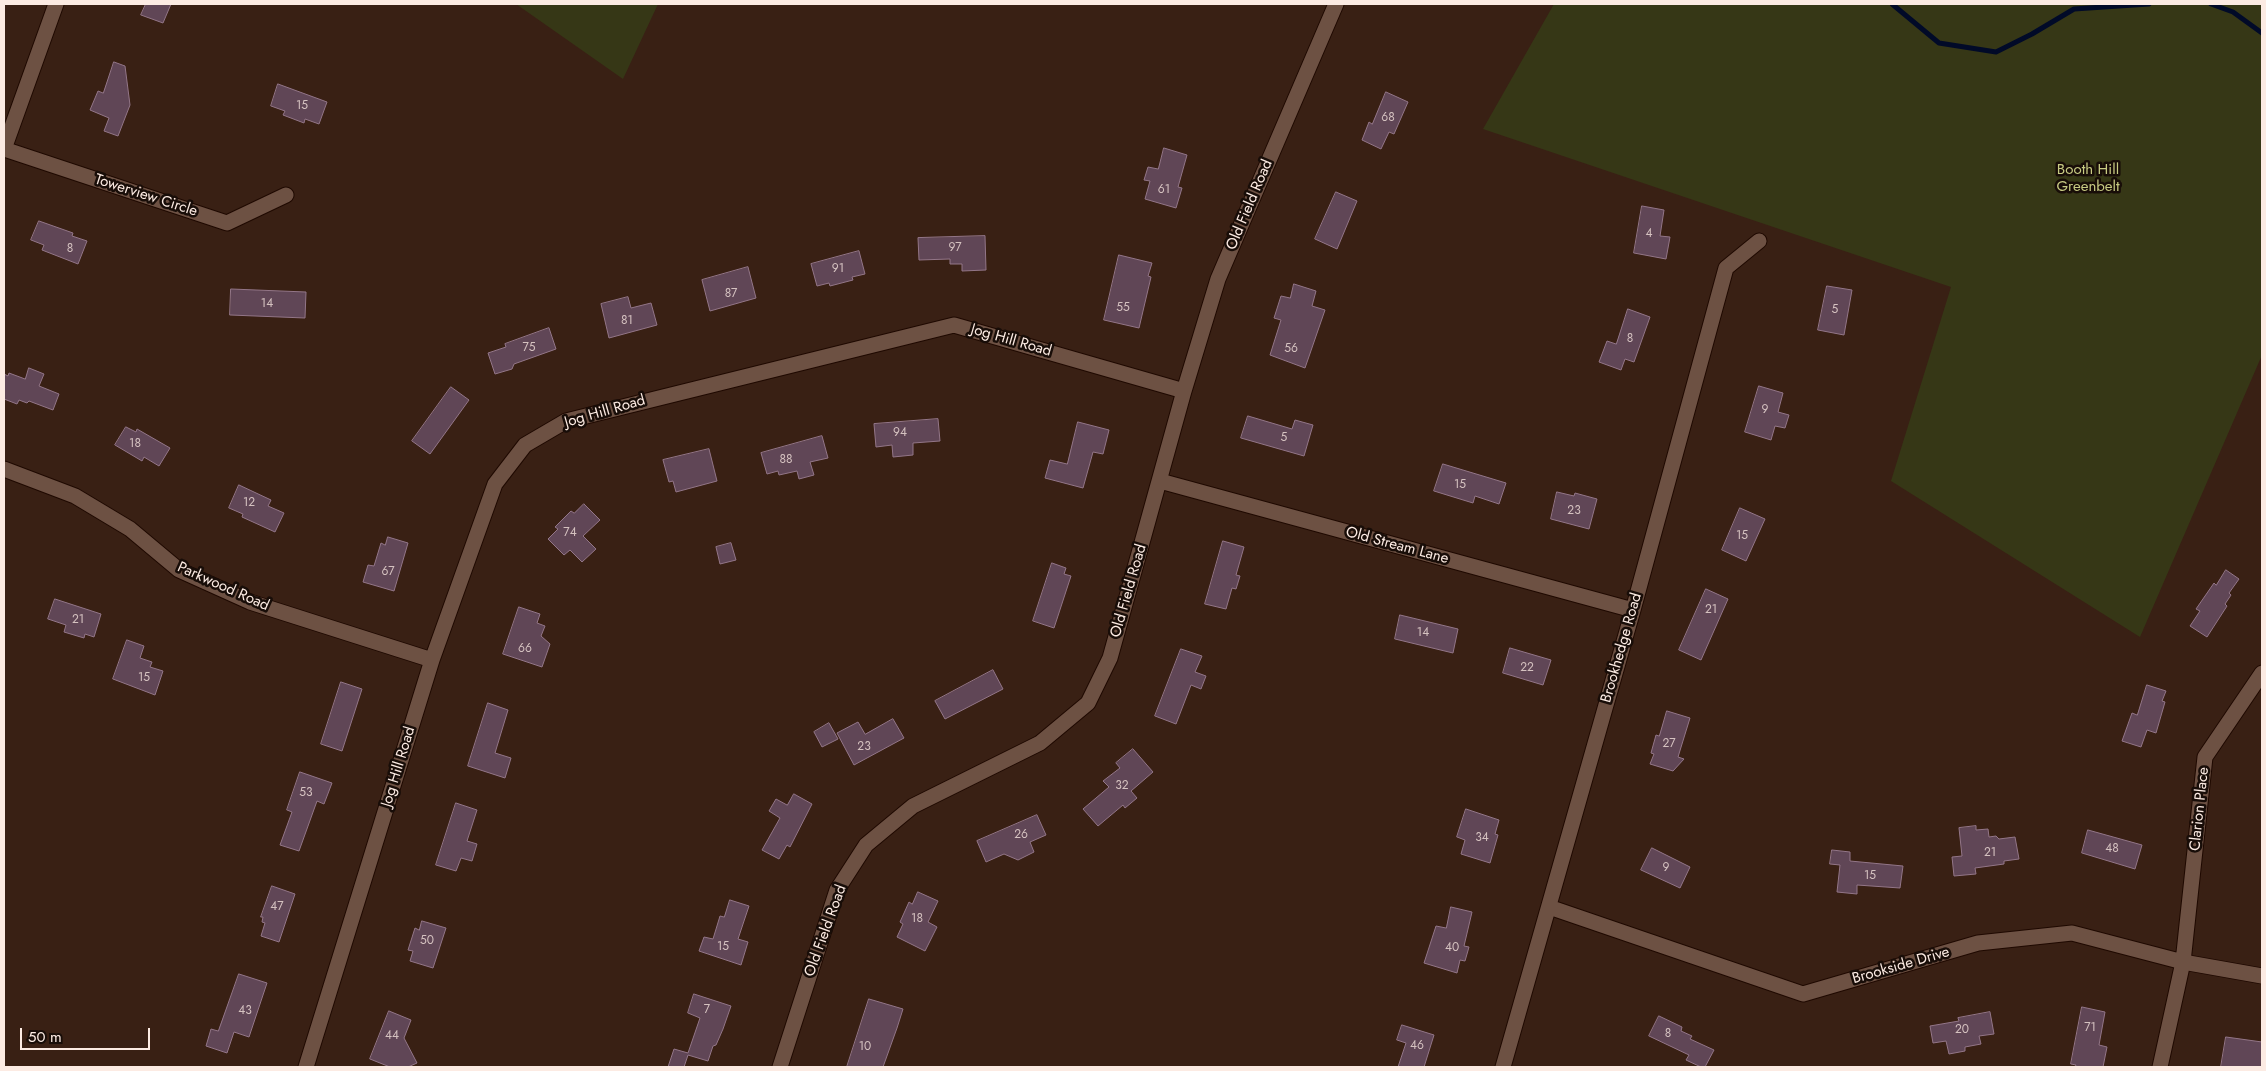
<!DOCTYPE html>
<html>
<head>
<meta charset="utf-8">
<style>
	body { margin:0 }
	#map { position:relative; width:2266px; height:1071px; overflow:hidden; background:#392014; font-family:Jost,sans-serif }
	canvas { display:block }
	.frame { position:absolute; inset:0; border:5px solid #fcebe3; pointer-events:none }
	.scale { position:absolute; left:20px; top:1028px; width:130px; height:22px; box-sizing:border-box; border:2px solid #fcebe3; border-top:0; padding-left:6px; font-size:15px; line-height:18px; white-space:nowrap; color:#fcebe3; -webkit-text-stroke:4px #180d08; paint-order:stroke }
</style>
</head>
<body>
<div id="map">
<canvas width="2266" height="1071"></canvas>
<div class="frame"></div>
<div class="scale">50 m</div>
</div>
<script>
const g = document.querySelector('canvas').getContext('2d');
g.lineJoin = 'round';
function fillPath(path, color) { g.fillStyle = color; g.fill(path, 'evenodd'); }
function trace(path, color, width, dash) { g.strokeStyle = color; g.lineWidth = width; g.lineCap = dash ? 'butt' : 'round'; g.setLineDash(dash || []); g.stroke(path); }
function drawText(font, color, halo, rows, align = 'center') {
  g.font = font + ' Jost,sans-serif'; g.lineWidth = 5; g.setLineDash([]); g.textBaseline = 'middle'; g.strokeStyle = halo; g.fillStyle = color; for (const [text, x, y, turn = 0] of rows) {
    g.save(); g.translate(x, y); g.rotate((+turn || 0) * Math.PI / 180); g.textAlign = isNaN(turn) ? turn : align; if (halo) g.strokeText(text, 0, 0); g.fillText(text, 0, 0); g.restore();
  }
}
const green = new Path2D(`
	M516,4h142l-35,75z
	M1554,4h708v351l-122,282 -249,-156 60,-194 -468,-158z`);
const stream = new Path2D(`
	M1892,4l47,39 57,9 36,-18 42,-25 75,-5
	M2211,4l22,8 29,21`);
const building = new Path2D(`
	M146,4h25l-8,19 -22,-8z
	M114,62l11,4 5,39 -12,31 -14,-5 5,-13 -19,-8 8,-19 5,2z
	M278,84l49,18 -8,22 -14,-5 -1,4 -21,-8 2,-4 -14,-5z
	M1386,92l22,10 -14,32 -5,-2 -8,17 -19,-9 7,-18 3,2z
	M1164,148l23,7 -9,32 4,1 -6,20 -31,-9 5,-18 -6,-1 4,-13 10,2z
	M1336,192l21,9 -20,48 -22,-10z
	M1642,206l22,4 -4,26 10,1 -4,22 -32,-6z
	M39,221l34,12 -1,3 15,5 -9,23 -36,-14 2,-5 -13,-5z
	M985,236l1,34 -24,1v-7h-12v-5l-31,1 -1,-22z
	M859,251l6,23 -13,3 1,3 -23,6 -1,-3 -12,3 -6,-22z
	M1119,255l33,8 -4,13 3,1 -12,51 -35,-8z
	M748,267l8,31 -46,13 -8,-31z
	M1294,284l22,7 -4,15 13,4 -20,58 -35,-13 11,-35 -7,-2 7,-22 9,2z
	M1827,286l25,4 -8,45 -26,-5z
	M231,289l75,3 -1,26 -75,-3z
	M628,297l3,11 20,-5 6,22 -48,13 -8,-34z
	M1628,309l22,8 -16,45 -9,-3 -4,11 -22,-8 8,-21 9,3z
	M549,328l7,21 -42,15 -2,5 -17,5 -7,-21 18,-6 -1,-3z
	M29,368l15,6 -5,12 20,8 -6,16 -24,-9 -2,2 -8,-3 -2,4 -13,-5v-25l4,2 1,-3 16,6z
	M1759,386l24,7 -5,19 11,3 -4,13 -10,-2 -4,14 -26,-8z
	M451,387l18,13 -39,54 -18,-13z
	M1248,416l44,13 3,-9 18,5 -9,31 -63,-18z
	M938,419l2,22 -27,2v12l-20,2 -1,-12 -16,2 -2,-23z
	M1078,422l31,8 -6,24 -10,-2 -10,36 -38,-10 5,-18 17,4z
	M126,427l10,5 1,-3 33,19 -11,18 -15,-9 -2,4 -27,-16z
	M822,436l6,22 -18,4 4,13 -15,4 -2,-8 -18,4 -1,-4 -11,3 -6,-21z
	M709,449l8,32 -41,11 -3,-11 -4,1 -6,-22z
	M1443,464l63,19 -7,21 -24,-8 -2,7 -39,-12z
	M239,485l32,15 -3,6 16,7 -9,19 -33,-15 1,-3 -14,-6z
	M1557,492l17,4 1,-3 22,6 -8,30 -38,-10z
	M584,504l16,16 -17,16 13,13 -14,13 -12,-12 -6,5 -16,-16 10,-10 -3,-2 16,-16 3,2z
	M1740,508l25,11 -19,42 -24,-11z
	M388,537l20,6 -14,48 -31,-9 5,-17 6,1 7,-23 4,2z
	M1223,541l21,6 -8,28 4,1 -4,13 -4,-1 -6,21 -21,-5z
	M731,543l5,17 -16,4 -4,-17z
	M1052,563l14,5 -2,6 7,2 -17,52 -21,-7z
	M2226,570l13,9 -10,14 2,2 -6,9 2,2 -20,31 -17,-11 10,-15 -4,-2 18,-26 2,2z
	M1706,589l22,10 -27,61 -22,-10z
	M55,599l46,15 -7,23 -9,-3 -1,4 -20,-6 2,-7 -18,-6z
	M519,607l21,7 -3,9 8,3 -4,10 9,8 -8,23 -39,-13z
	M1400,615l58,14 -5,24 -58,-14z
	M127,640l17,6 -4,12 12,4 -2,5 13,4 -8,24 -42,-16z
	M1510,648l41,12 -8,25 -40,-12z
	M1181,649l21,7 -7,16 11,4 -5,13 -10,-4 -15,39 -21,-8z
	M993,670l10,19 -58,30 -10,-18z
	M341,682l21,7 -20,62 -21,-7z
	M2147,685l19,6 -4,10 3,1 -9,31 -9,-3 -6,17 -19,-6 10,-28 5,2z
	M488,703l20,7 -13,43 16,5 -6,20 -37,-12z
	M1667,711l23,7 -12,39 6,2 -11,12 -23,-7 4,-10 -3,-1 5,-18 3,1z
	M893,719l11,19 -50,27 -17,-32 21,-11 7,12z
	M829,723l9,16 -16,8 -8,-15z
	M1133,749l20,23 -22,19 6,7 -12,10 -2,-3 -25,21 -15,-17 26,-22 -6,-6 17,-13 -4,-5z
	M300,772l32,11 -8,21 -7,-3 -18,50 -19,-6 12,-33 -5,-2z
	M794,794l18,10 -22,43 -3,-2 -8,14 -17,-9 18,-32 -11,-7 7,-12 11,6z
	M456,803l21,7 -10,31 10,3 -5,17 -11,-3 -5,13 -20,-6z
	M1466,809l33,11 -4,14 3,1 -8,28 -29,-9 4,-14 -8,-3z
	M1037,815l9,20 -16,7 4,10 -16,8 -14,-6 -18,8 -9,-21z
	M1976,826v4l12,-1 1,8 7,-1 3,3 16,-2 4,22 -15,2v3l-29,4 1,6 -22,2 -2,-19 10,-1 -3,-28z
	M2088,830l54,15 -7,24 -53,-16z
	M1652,848l38,19 -10,21 -39,-18z
	M1832,850l18,2v9l53,5 -3,22 -43,-3v9l-20,-2 3,-27 -10,-1z
	M272,886l23,8 -16,48 -18,-6 4,-13 -3,-1 1,-5h-2z
	M918,892l20,9 -10,21 9,5 -12,24 -28,-14 6,-13 -3,-2 9,-20 3,2z
	M730,900l19,6 -11,33 10,3 -7,23 -42,-14 5,-14 9,2 7,-23 4,1z
	M1451,907l21,5 -8,34 5,1 -4,14 -5,-1 -3,13 -33,-10 12,-37 10,2z
	M422,921l24,7 -13,40 -23,-7 3,-10 -5,-1 7,-22 4,2z
	M239,974l28,9 -18,54 -15,-5 -7,21 -21,-7 5,-17 7,2z
	M694,994l37,12 -8,23 -7,16 -3,1 -5,15 -20,-6 -4,12h-16l6,-18 14,4 12,-35 -12,-5z
	M869,999l34,10 -6,19 -14,39h-36z
	M2082,1007l23,5 -6,33 8,2 -4,20h-28l1,-2 -5,-1z
	M389,1011l22,9 -7,18 13,25 -9,4h-18l-20,-8z
	M1990,1012l4,22 -15,2 2,8 -16,3v4l-16,3 -3,-13 -13,2 -3,-17 29,-5 -1,-3z
	M1659,1016l23,11 -1,4 11,5 -2,3 24,11 -9,17h-4l-15,-7 3,-5 -40,-19z
	M1402,1025l32,10 -10,32h-26l8,-24 -9,-3z
	M2226,1037l36,5v25h-41z`);
const minor = new Path2D(`
	M4,149l223,74 59,-28
	M4,149l52,-145
	M4,469l71,27 55,33 49,41 71,32 182,58
	M1160,481l473,129
	M1549,907l254,87 175,-51 94,-10 111,29 79,14
	M306,1067l126,-407 63,-176 30,-39 41,-24 388,-96 230,66
	M780,1067l57,-177 29,-45 47,-39 127,-63 48,-40 22,-45 74,-267 34,-112 118,-275
	M1503,1067l130,-457 93,-342 33,-27
	M2160,1067l23,-105 22,-205 57,-84`);
const numberNames = [
	["15",302,106],
	["68",1388,118],
	["61",1164,190],
	["4",1649,234],
	["97",955,248],
	["8",70,249],
	["91",838,269],
	["87",731,294],
	["14",267,304],
	["55",1123,308],
	["5",1835,310],
	["81",627,321],
	["8",1630,339],
	["75",529,348],
	["56",1291,349],
	["9",1765,410],
	["94",900,433],
	["5",1284,438],
	["18",135,444],
	["88",786,460],
	["15",1460,485],
	["12",249,503],
	["23",1574,511],
	["74",570,533],
	["15",1742,536],
	["67",388,572],
	["21",1711,610],
	["21",78,620],
	["14",1423,633],
	["66",525,649],
	["22",1527,668],
	["15",144,678],
	["27",1669,744],
	["23",864,747],
	["32",1122,786],
	["53",306,793],
	["26",1021,835],
	["34",1482,838],
	["48",2112,849],
	["21",1990,853],
	["9",1666,868],
	["15",1870,876],
	["47",277,907],
	["18",917,919],
	["50",427,941],
	["15",723,947],
	["40",1452,948],
	["7",707,1010],
	["43",245,1011],
	["71",2090,1028],
	["20",1962,1030],
	["8",1668,1034],
	["44",392,1036],
	["46",1417,1046],
	["10",865,1047]
];
const parkNames = [
	["Booth Hill",2088,170],
	["Greenbelt",2088,187]
];
const streetNames = [
	["Towerview Circle",146,196,18],
	["Old Field Road",1250,205,-67],
	["Jog Hill Road",1011,341,16],
	["Jog Hill Road",605,412,-16],
	["Old Stream Lane",1397,546,15],
	["Parkwood Road",223,587,24],
	["Old Field Road",1129,591,-74],
	["Brookhedge Road",1622,648,-74],
	["Jog Hill Road",399,767,-73],
	["Clarion Place",2200,809,-84],
	["Old Field Road",826,931,-70],
	["Brookside Drive",1901,966,-16]
];
fillPath(green, '#363716');
trace(stream, '#010a28', 5);
fillPath(building, '#604656');
trace(building, '#937688', 1);
trace(minor, '#1f0901', 17);
trace(minor, '#6d5143', 15);
drawText('12px', '#d5c2c0', null, numberNames);
drawText('15px', '#c8cb83', '#180d08', parkNames);
drawText('15px', '#fcebe3', '#180d08', streetNames);
</script>
</body>
</html>
